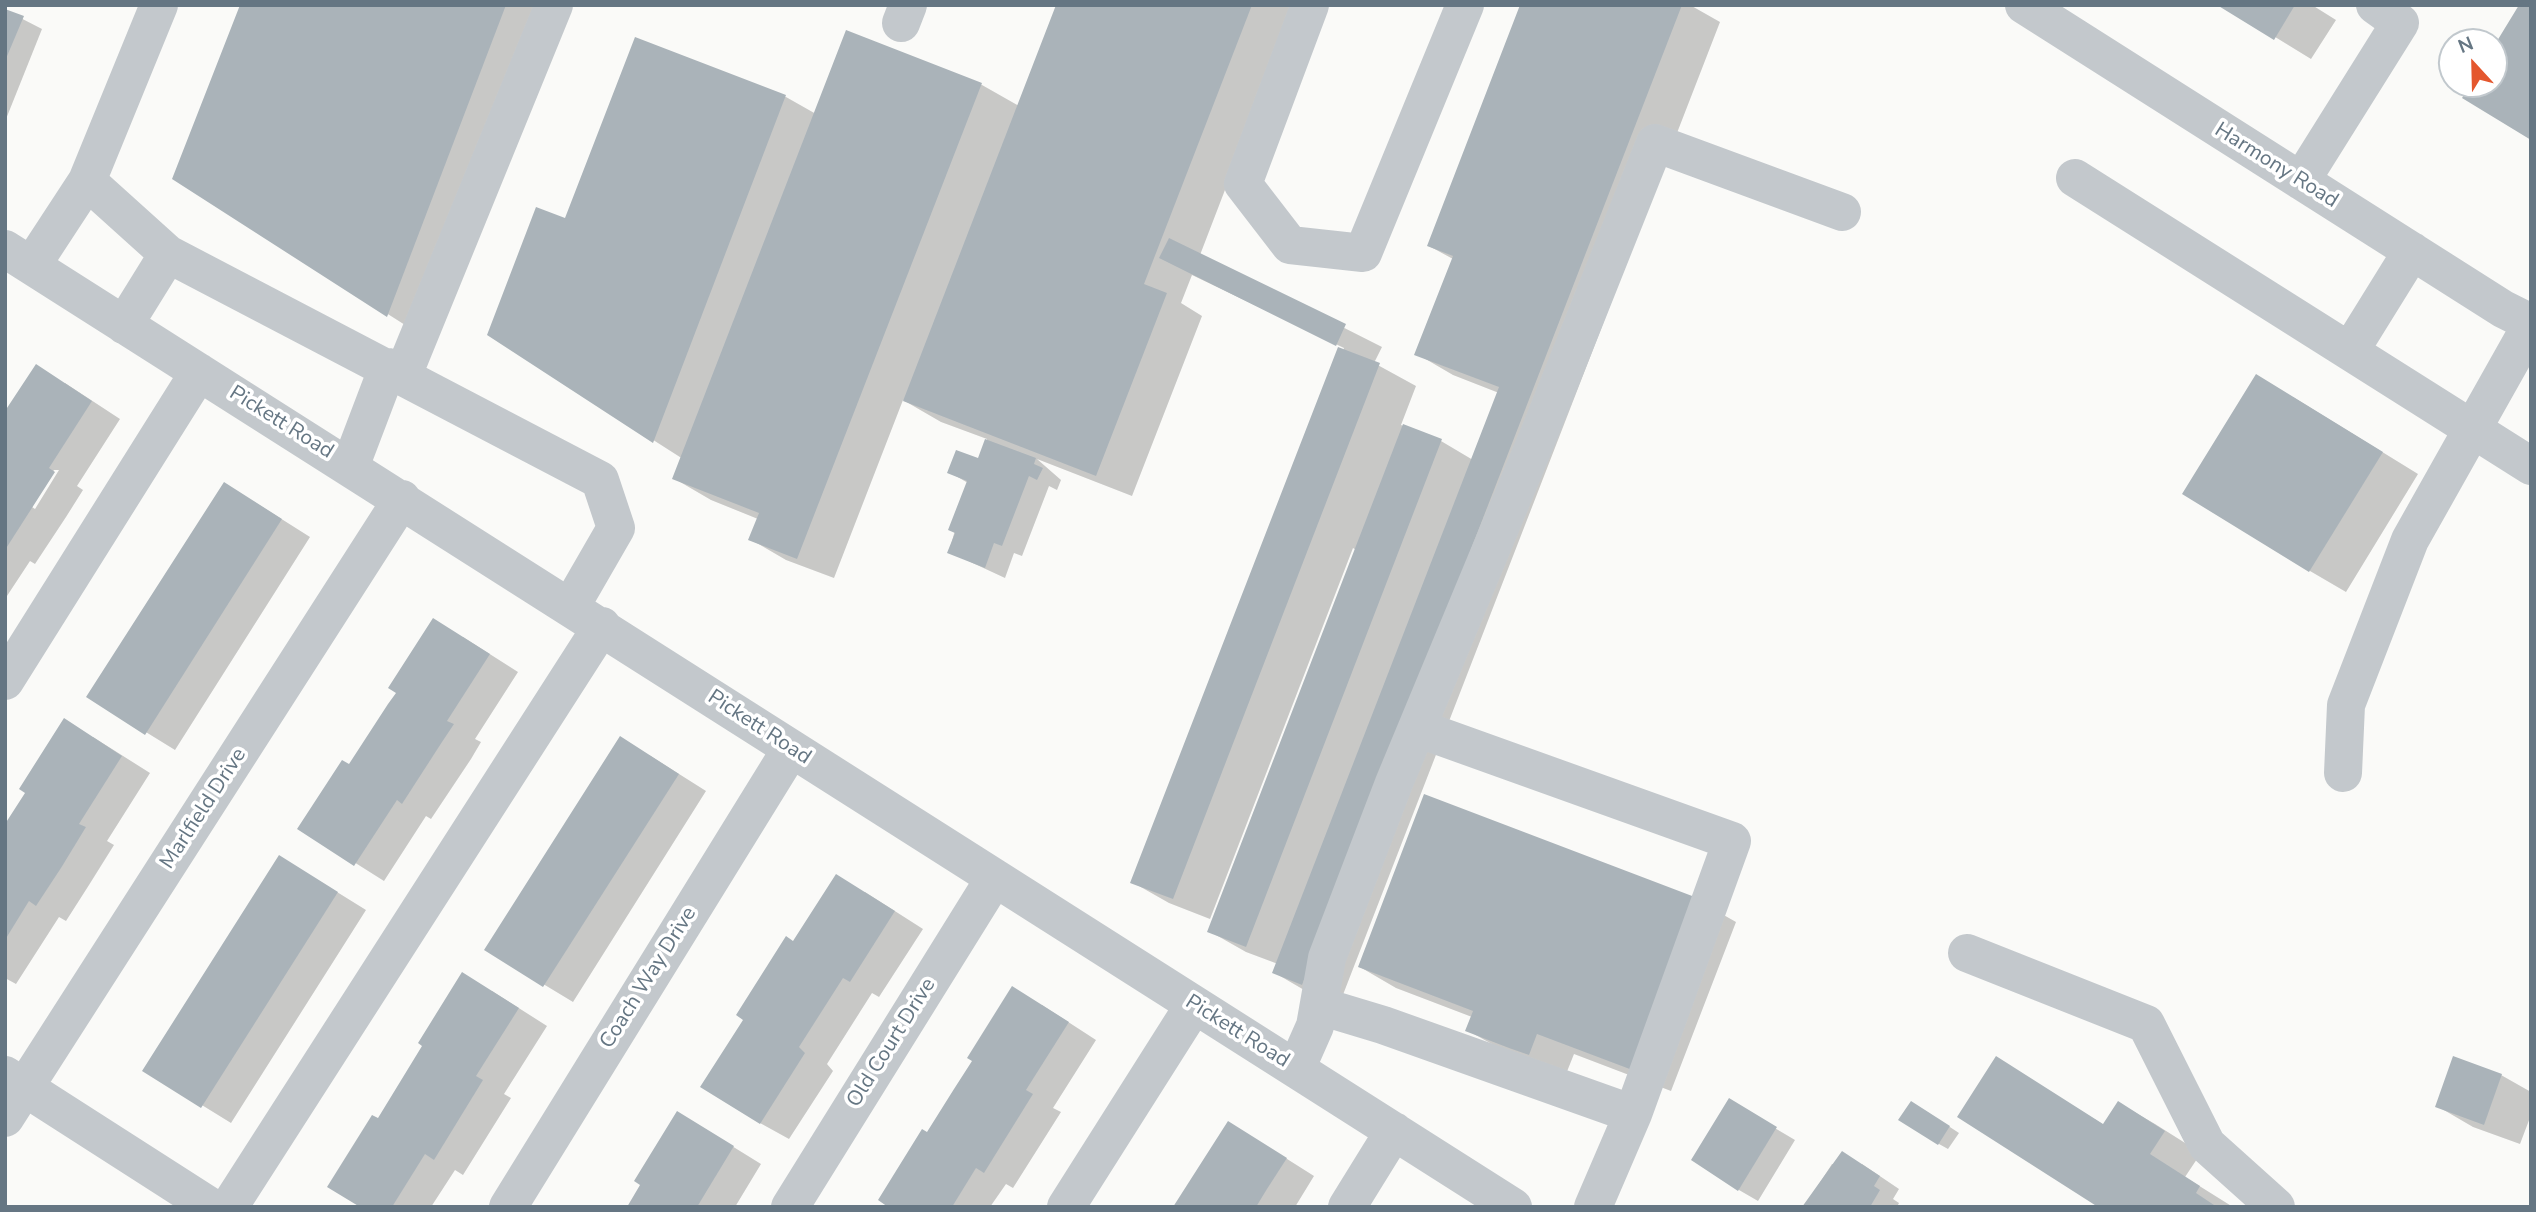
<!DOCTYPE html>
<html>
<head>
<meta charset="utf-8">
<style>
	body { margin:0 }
	#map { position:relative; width:2536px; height:1212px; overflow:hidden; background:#fafaf8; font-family:"Nunito Sans",sans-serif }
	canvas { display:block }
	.frame { position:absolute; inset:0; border:7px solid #657683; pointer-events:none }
	.north { position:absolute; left:2438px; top:28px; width:70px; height:70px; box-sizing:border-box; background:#fff; border:2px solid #c1c8cd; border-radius:50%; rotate:338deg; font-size:19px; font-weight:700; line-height:28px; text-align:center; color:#657683 }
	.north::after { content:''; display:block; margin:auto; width:24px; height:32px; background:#e4572e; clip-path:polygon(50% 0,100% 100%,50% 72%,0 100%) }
</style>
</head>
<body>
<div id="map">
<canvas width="2536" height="1212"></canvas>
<div class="frame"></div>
<div class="north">N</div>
</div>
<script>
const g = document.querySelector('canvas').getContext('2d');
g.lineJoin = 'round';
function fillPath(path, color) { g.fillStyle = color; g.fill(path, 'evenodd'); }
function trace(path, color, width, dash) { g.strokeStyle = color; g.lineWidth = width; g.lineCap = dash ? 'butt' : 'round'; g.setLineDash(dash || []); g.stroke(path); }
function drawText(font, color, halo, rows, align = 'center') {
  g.font = font + ' "Nunito Sans",sans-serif'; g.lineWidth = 7; g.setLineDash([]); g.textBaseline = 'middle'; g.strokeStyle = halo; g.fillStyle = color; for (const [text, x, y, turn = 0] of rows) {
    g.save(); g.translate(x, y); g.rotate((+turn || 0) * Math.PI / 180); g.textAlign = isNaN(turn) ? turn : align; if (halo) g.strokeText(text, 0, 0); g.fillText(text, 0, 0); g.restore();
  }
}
const shadow = new Path2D(`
	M242,5h309l-127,332 -249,-158z
	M1057,5h239l-96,250 182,92 -8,16 42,23 -15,39 40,16 32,19 26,-67 -46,-18 -36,-21 36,-95 -24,-13 93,-241h168l30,17 -381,983 -28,-11 -36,-21 3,-9 -32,-12 -37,-21 147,-381 -3,-2 -143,371 -41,-16 -37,-21 212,-534 -152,-73 -11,28 21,13 -70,180 -95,-37 24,21 -4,10 -8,-4 -27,70 -8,-3 -9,25 -56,-26 19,-69 -19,-11 30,-12 8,-21 -46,-17 -38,-22 -69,178 -48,-18 -36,-21 8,-20 -47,-19 -36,-21 8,-20 -194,-124 77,-114 70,-182 150,58 30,17 31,-82 135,53 37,21z
	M2223,5h89l24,15 -25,39z
	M5,10l37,19 -36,90h-1z
	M65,383l55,36 -43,67 6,4 -17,27 -31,47 -5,-3 -25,38v-184zM54,470h5l-24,39 -3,-2z
	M2293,397l125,77 -72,118 -36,-21z
	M253,501l57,36 -135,213 -86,-53z
	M463,637l55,35 -43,67 6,3 -10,17 -40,60 -5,-3 -42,65 -84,-53 50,-62 48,-74z
	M93,737l57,36 -43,68 7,4 -25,40 -23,36 -7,-4 -43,67 -11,-6v-150l23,-35z
	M649,755l57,36 -133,211 -86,-52z
	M308,874l58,36 -135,213 -86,-53z
	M865,892l58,37 -44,68 -7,-4 -45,71 6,7 -44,68 -29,-16 34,-180z
	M1699,901l37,21 -65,169 -97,-37 -8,20 -62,-23 -37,-21 5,-13 -76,-29 -36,-21z
	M492,991l55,35 -43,68 7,4 -48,77 -8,-5 -24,37h-69l17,-87 46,-74z
	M1042,1005l54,35 -43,68 8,4 -48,76 -7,-4 -16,23h-98l36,-73z
	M1996,1058l108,67 15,-22 36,21 46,29 -16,24 48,30h-132z
	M2501,1075l30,17v23l-11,29 -47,-17 -36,-21z
	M1729,1101l66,39 -37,61 -19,-11z
	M1921,1108l38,25 -11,16 -9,-5z
	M706,1130l55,34 -26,43h-106l14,-23z
	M1257,1140l57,36 -19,31h-120z
	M1832,1164h30l37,25 -6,10 6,4 -2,4h-93z`);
const building = new Path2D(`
	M240,5h266l-119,312 -215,-138z
	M1056,5h196l-108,279 23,9 -71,183 -193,-75z
	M1520,5h162l-380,980 -30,-12 227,-586 -85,-32 39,-99 -26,-10z
	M2217,5h78l-21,35z
	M2519,5h12v135l-69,-42 9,-14h23v-38z
	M5,9l19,7 -19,45z
	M846,30l136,53 -185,476 -49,-19 11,-27 -87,-34z
	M635,37l151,58 -133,348 -166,-108 49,-128 29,11z
	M1169,238l177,86 -10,22 -177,-88z
	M1338,347l42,16 -207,536 -43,-16z
	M36,364l56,37 -43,67 6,4 -50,78v-139z
	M2256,374l127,78 -74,120 -127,-78z
	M1403,424l39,15 -196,508 -39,-15z
	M985,439l51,19 -2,6 9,4 -6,12 -8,-4 -27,70 -8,-3 -9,25 -38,-15 8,-20 -7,-3 19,-49 -20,-8 9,-23 22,8z
	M224,482l58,37 -137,216 -59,-38z
	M433,618l57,36 -43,67 7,3 -12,18 -40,62 -5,-4 -43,66 -57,-37 45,-69 7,4 39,-60 8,-11 -8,-5z
	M64,718l58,38 -43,68 7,3 -25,41 -25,38 -7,-5 -24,39v-116l20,-31 -6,-4z
	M620,736l59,38 -136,213 -59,-37z
	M1424,794l276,105 -65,172 -98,-37 -8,21 -20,-7 -44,-17 8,-20 -115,-44z
	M279,855l59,37 -137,216 -59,-37z
	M836,874l59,37 -45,71 -7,-4 -44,69 6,6 -45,71 -60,-37 43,-67 -7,-5 50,-79 7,5z
	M462,972l57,36 -43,68 7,4 -49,80 -9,-6 -33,53h-32l-33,-20 45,-72 6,3 44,-72 -4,-3z
	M1012,986l57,36 -43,68 7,4 -49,79 -8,-5 -24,39h-64l-10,-7 44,-71 5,3 27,-43 18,-28 -5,-3z
	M1996,1056l107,68 15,-23 47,30 -15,23 50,32 -4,7 21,14h-119l-141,-90z
	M2453,1056l49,18 -18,51 -49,-18z
	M1729,1098l48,29 -39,64 -47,-31z
	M1911,1101l39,25 -12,19 -40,-25z
	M677,1111l57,35 -37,61h-70l13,-22 -6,-4z
	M1228,1121l59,37 -20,31 -11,18h-83z
	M1842,1151l38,25 -6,10 6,4 -10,17h-68z`);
const minor = new Path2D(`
	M1310,5l-67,179 47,61 73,8 102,-248
	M2024,5l479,304 28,14
	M901,23l7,-18
	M2075,178l456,288
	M87,181l81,73 432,226 16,48 -45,78
	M2301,181l99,-158 -25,-18
	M5,249l1508,958
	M32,265l55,-84 72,-176
	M124,325l44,-71
	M2350,351l62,-100
	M403,375l151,-370
	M350,467l38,-100
	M5,681l194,-309
	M1417,728l315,113 -99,273 -40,93
	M2343,773l3,-68 64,-165 121,-215
	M1967,953l179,71 61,121 69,62
	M1320,1006l63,19 250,89
	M1296,1069l19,-43 12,-68 67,-175 147,-354 114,-286 187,69
	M5,1075l206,132
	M5,1118l397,-619
	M229,1207l373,-581
	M508,1207l283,-458
	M790,1207l204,-328
	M1066,1207l128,-202
	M1347,1207l47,-76`);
const streetNames = [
	["Harmony Road",2276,166,32],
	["Pickett Road",281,423,32],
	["Pickett Road",759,728,33],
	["Marlfield Drive",204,809,-57],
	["Coach Way Drive",649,978,-58],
	["Pickett Road",1237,1032,32],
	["Old Court Drive",892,1043,-58]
];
fillPath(shadow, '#0003');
fillPath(building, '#aab3b9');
trace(minor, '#c3c8cc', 38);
drawText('21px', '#657683', '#fff', streetNames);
</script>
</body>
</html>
